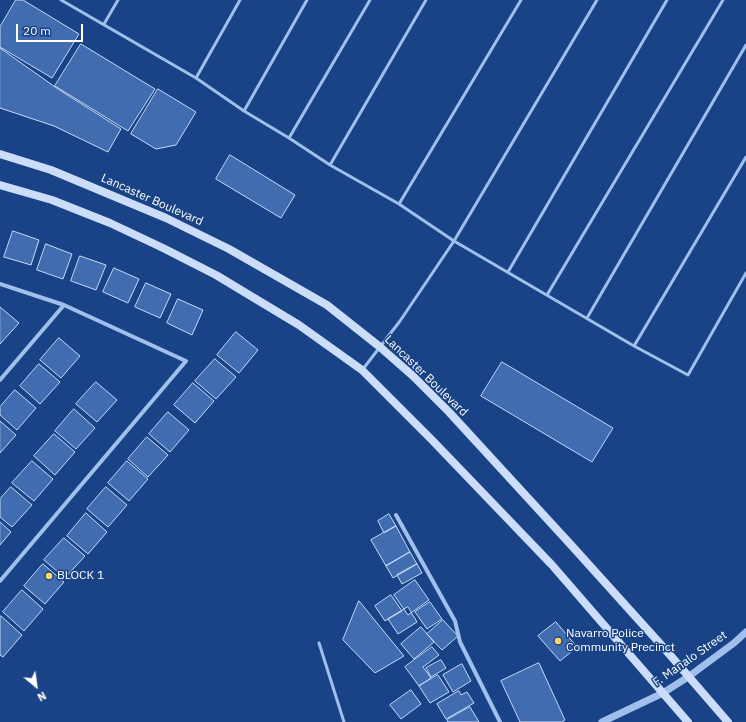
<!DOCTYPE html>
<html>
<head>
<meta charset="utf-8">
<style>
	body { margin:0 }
	#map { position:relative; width:746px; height:722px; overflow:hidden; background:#194386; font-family:"IBM Plex Sans",sans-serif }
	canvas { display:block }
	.north { position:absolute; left:16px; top:666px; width:40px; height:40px; -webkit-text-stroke:3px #194386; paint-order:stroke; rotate:151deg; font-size:11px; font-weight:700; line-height:16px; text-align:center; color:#fff }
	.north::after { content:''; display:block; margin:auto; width:14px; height:18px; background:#fff; clip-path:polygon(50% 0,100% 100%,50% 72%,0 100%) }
	.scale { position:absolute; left:16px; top:24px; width:67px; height:18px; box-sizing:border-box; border:2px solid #fff; border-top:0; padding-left:5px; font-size:12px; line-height:14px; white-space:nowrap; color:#fff; -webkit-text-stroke:3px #194386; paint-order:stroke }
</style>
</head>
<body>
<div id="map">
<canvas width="746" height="722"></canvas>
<div class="north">N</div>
<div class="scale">20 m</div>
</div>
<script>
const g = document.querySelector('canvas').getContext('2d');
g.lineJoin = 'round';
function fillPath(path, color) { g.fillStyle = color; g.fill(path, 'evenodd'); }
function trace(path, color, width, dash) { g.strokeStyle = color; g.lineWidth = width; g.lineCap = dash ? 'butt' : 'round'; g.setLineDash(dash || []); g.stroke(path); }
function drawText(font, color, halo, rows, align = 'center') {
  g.font = font + ' "IBM Plex Sans",sans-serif'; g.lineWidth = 3; g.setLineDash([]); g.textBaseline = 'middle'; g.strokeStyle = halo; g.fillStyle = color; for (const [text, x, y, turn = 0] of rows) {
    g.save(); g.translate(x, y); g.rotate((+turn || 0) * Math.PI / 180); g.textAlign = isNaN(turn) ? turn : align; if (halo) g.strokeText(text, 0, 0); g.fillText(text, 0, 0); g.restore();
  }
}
const building = new Path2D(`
	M16,0h7l56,34 -27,44 -52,-31v-20z
	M81,44l74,45 -27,42 -73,-45z
	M0,48l58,41 63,40 -13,23 -54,-26 -54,-18z
	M158,89l38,23 -20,33 -20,4 -25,-15z
	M230,155l65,40 -14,23 -65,-39z
	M13,231l26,9 -8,25 -27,-8z
	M46,244l26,10 -9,25 -26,-9z
	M80,256l26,9 -10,25 -25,-9z
	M114,268l25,11 -11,24 -25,-11z
	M146,283l25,11 -11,24 -25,-11z
	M178,299l25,11 -11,25 -25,-12z
	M0,307l19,16 -19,21z
	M236,332l22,18 -19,23 -22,-18z
	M59,338l21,18 -19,22 -21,-18z
	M215,359l21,18 -20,22 -21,-18z
	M502,362l111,66 -21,34 -111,-66z
	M39,364l21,18 -20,22 -20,-18z
	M96,382l21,18 -20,22 -21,-18z
	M193,383l21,18 -19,22 -21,-18z
	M15,390l21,18 -19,22 -17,-15v-8z
	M74,409l21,19 -19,21 -21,-18z
	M168,412l21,18 -19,22 -21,-18z
	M0,421l16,14 -16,18z
	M54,434l21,18 -20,23 -21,-19z
	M147,437l21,18 -20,22 -20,-18z
	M32,461l21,18 -19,22 -22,-18z
	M127,461l21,18 -19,22 -21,-18z
	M11,487l21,18 -20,22 -12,-10v-18z
	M106,487l21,18 -19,22 -21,-18z
	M86,513l21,19 -19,22 -21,-18z
	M389,514l7,12 -12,7 -6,-12z
	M0,522l11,10 -11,13z
	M396,526l14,26 -24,14 -15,-26z
	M64,538l21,18 -20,22 -21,-18z
	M410,552l7,12 -24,14 -7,-12z
	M43,564l21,18 -19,22 -21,-18z
	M417,564l5,9 -20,11 -5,-9z
	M415,580l14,20 -21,15 -14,-20z
	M22,590l21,19 -19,22 -21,-19z
	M391,595l11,16 -17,10 -10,-15z
	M359,601l45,55 -29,17 -32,-33z
	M430,602l12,17 -15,10 -12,-17z
	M408,607l9,15 -19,12 -10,-15z
	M1,616l21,19 -19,22 -3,-2v-38z
	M443,620l15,16 -16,14 -15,-16z
	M556,622l21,25 -17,14 -22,-25z
	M421,627l13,15 -20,17 -13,-15z
	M432,647l7,8 -16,12 8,11 -12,8 -14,-19z
	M441,660l5,8 -15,9 -5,-9z
	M539,663l26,57 -3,2h-42l-19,-41z
	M462,664l9,17 -18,11 -10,-17z
	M438,675l11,17 -19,11 -11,-17z
	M411,690l10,14 -20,15 -11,-14z
	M459,691l2,4 6,-3 7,11 -28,16 -9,-15z
	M470,707l9,15h-31l-1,-2z`);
const service = new Path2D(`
	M61,0l135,78 48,33 45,27 41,27 69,39 55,37 180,105 54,29 58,-102
	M104,24l14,-24
	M196,78l44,-78
	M244,111l63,-111
	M289,138l81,-138
	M330,165l96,-165
	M399,204l122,-204
	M508,272l159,-272
	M547,295l176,-295
	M587,318l159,-273
	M634,346l112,-189
	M363,369l37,-48 54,-80 143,-241
	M319,643l25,79`);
const minor = new Path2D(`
	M0,284l64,21 122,56 -186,220
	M0,380l64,-75
	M396,515l59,106 5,21 40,80`);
const tertiary = new Path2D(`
	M602,722l61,-29 25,-16 46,-34 12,-11`);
const secondary = new Path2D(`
	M0,154l51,16 115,48 63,31 98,56 53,42 33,29 36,36 123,134 92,102 64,74
	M0,185l52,15 58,23 53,25 53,27 83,50 63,45 70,70 120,125 136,157`);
const markers = [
	[49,576,4,"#ffd85b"],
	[558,641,4,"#ffd85b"]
];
const streetNames = [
	["Lancaster Boulevard",152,200,24],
	["Lancaster Boulevard",426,376,44],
	["F. Manalo Street",690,659,-35]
];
const poiNames = [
	["BLOCK 1",57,576],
	["Navarro Police",566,634],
	["Community Precinct",566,648]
];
fillPath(building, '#416db0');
trace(building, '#c5daf9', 1);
trace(service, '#a0bfec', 3);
trace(minor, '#a0bfec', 4);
trace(tertiary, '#a0bfec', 7);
trace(secondary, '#ccddf9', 8);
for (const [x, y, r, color] of markers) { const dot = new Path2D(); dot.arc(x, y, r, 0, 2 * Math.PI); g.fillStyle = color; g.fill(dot); trace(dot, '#194386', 1.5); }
drawText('12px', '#fff', '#194386', streetNames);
drawText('12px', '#fff', '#194386', poiNames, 'left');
</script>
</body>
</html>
